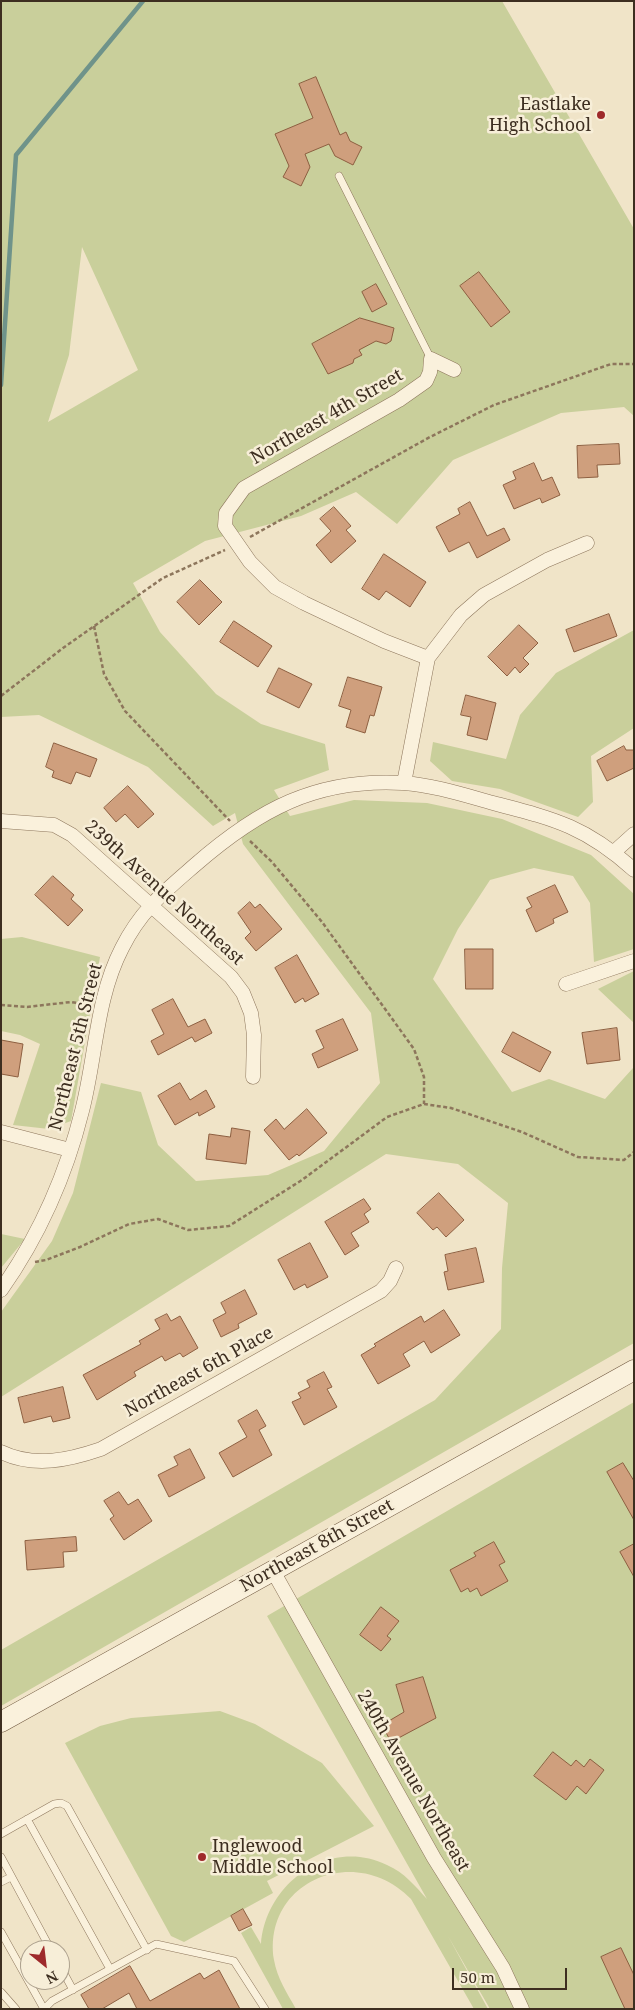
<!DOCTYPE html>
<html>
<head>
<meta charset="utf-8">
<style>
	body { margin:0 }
	#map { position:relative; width:635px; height:2010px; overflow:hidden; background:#f0e4c8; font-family:"Noto Serif",serif }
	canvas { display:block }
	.frame { position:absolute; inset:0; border:2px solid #3d2e20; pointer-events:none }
	.north { position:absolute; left:20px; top:1940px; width:50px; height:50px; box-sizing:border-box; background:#f7eed8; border:1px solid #ada18e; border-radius:50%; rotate:151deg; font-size:14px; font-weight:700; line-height:20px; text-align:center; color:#3d2e20 }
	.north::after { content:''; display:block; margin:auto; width:18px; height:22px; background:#9e2a2b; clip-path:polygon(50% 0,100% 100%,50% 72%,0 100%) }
	.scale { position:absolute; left:452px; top:1968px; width:115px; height:22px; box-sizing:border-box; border:2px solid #3d2e20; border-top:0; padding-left:6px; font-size:15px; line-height:18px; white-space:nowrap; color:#3d2e20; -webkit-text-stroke:4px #f7eed8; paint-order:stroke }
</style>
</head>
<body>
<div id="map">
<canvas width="635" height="2010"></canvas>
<div class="frame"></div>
<div class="north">N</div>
<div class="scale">50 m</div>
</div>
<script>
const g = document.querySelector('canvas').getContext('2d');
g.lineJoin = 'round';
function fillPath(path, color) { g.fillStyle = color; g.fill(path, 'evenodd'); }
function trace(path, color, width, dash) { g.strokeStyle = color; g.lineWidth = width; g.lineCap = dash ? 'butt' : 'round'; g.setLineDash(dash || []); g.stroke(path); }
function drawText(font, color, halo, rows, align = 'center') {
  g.font = font + ' "Noto Serif",serif'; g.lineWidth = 5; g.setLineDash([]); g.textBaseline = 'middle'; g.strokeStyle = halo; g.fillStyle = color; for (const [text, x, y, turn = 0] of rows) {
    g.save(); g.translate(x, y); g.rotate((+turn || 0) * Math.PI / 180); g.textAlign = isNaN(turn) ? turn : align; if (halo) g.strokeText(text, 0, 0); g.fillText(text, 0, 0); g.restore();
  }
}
const green = new Path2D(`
	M1,1h501l132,228v187l-10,-9 -63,6 -108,47 -56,64 -41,-32 -55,24 -96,25 -72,42 27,49 56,62 45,30 64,20 4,26 -55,20 16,26 64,-16 73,3 75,16 89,36 43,39v55l-40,13 -4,-59 -17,-27 -39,-8 -44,12 -32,49 -25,50 79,113 37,-13 56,20 28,-31 1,-9v284l-633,363v-56l434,-250 66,-71 1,-61 6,-65 -50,-39 -72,-10 -385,243v-85l51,-71 21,-48 28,-110 40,9 17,53 38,36 72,-6 56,-24 56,-68 -9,-70 -128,-169 -8,-31 -22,13 -65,-59 -109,-52 -38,2zM82,247l56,123 -90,52 21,-67z
	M634,630v98l-43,28 2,46 -15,15 -78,-28 -48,-8 -22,-20 3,-19 73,17 14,-44 36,-42z
	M22,937l78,20 -29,164 -22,8 -36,-4 27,-81 -20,-9 -19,-4v-92z
	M634,971v52l-36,-34z
	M1,1234l24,5 -24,29z
	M634,1402v607h-144l-42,-73 40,73h-14l-63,-110c-55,-57 -149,-18 -137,61 3,18 13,33 22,49h-13l-42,-76 10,-6 10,17c5,-61 68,-107 126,-79 18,8 28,21 40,34l-160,-283z
	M220,1711l35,13 67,39 52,63 -107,55 6,12 -89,49 -13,-6 -106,-193 35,-17 31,-8z`);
const stream = new Path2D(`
	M1,385l15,-230 127,-154`);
const building = new Path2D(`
	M316,77l24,58 6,-3 4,9 12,6 -9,18 -18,-9 -6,-12 -24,10 5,13 -9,19 -18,-9 6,-11 -14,-32 38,-16 -14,-34z
	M479,272l31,40 -19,15 -31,-41z
	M376,284l11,20 -15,8 -10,-20z
	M360,318l34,10 -3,13 -5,3 -10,-3 -17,9 3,5 -8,4 -1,4 -25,11 -16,-30z
	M619,444l1,20 -23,1 1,12 -20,1 -1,-32z
	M534,463l8,18 10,-4 8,18 -18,8 -2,-5 -26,11 -11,-24 13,-6 -3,-7z
	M470,502l17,34 17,-8 6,12 -33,18 -8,-16 -20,10 -13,-25 24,-13 -2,-5z
	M334,507l17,19 -5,4 10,11 -25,22 -15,-18 15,-14 -11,-12z
	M384,554l42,28 -16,25 -24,-16 -7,9 -17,-11z
	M200,580l22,22 -23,23 -22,-23z
	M609,614l8,22 -43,16 -8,-22z
	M234,621l38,25 -14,21 -38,-25z
	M519,625l19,18 -15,15 6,6 -9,9 -5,-6 -8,9 -19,-19z
	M279,668l33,16 -13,24 -32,-16z
	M348,677l34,10 -8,29 -4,-1 -5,18 -19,-6 5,-17 -12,-4z
	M466,695l30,8 -9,37 -20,-5 4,-18 -10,-2z
	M54,743l43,16 -7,18 -14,-5 -5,12 -19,-7 2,-6 -8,-4z
	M624,746l2,4h8v18l-27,13 -10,-20z
	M128,786l26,28 -16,14 -13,-14 -9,8 -12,-14z
	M53,876l21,19 -3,4 12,11 -15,16 -33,-31z
	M555,885l13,27 -15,7 1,4 -18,9 -10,-22 6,-3 -5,-9z
	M250,902l5,6 5,-4 22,25 -26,22 -11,-13 6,-6 -13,-19z
	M465,949h28v40h-27z
	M297,955l22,39 -14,8 -2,-4 -8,5 -20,-35z
	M173,999l15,28 17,-8 7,14 -17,9 -3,-5 -34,18 -7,-14 13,-7 -12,-24z
	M343,1019l15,31 -40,18 -6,-14 12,-6 -8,-17z
	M617,1028l3,32 -33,4 -5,-31z
	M513,1032l38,20 -11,20 -38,-20z
	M1,1040l22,4 -5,33 -17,-3z
	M180,1083l10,17 16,-10 9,17 -16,9 -1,-4 -23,13 -17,-29z
	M307,1109l20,24 -28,23 -2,-2 -8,6 -25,-30 12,-11 8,10z
	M232,1128l18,3 -4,33 -40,-5 3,-25 21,3z
	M439,1193l25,27 -18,17 -9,-10 -4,3 -16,-17z
	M364,1199l7,10 -7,5 5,8 -18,11 8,13 -14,9 -20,-33z
	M310,1243l18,34 -21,11 -2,-4 -11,6 -16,-30z
	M476,1248l8,34 -36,8 -4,-18 4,-1 -3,-16z
	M245,1290l12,24 -19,10 1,4 -18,9 -8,-17 13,-7 -5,-10z
	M444,1310l16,25 -29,18 -7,-12 -21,13 7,12 -32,18 -17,-29 15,-9 -2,-2 47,-28 3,6z
	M167,1314l4,7 9,-5 18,32 -15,9 -3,-4 -15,8 -3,-5 -28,16 2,4 -39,24 -14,-25 58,-31 -2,-3 21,-12 -5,-9z
	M324,1372l8,15 -5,2 10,18 -33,18 -12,-23 9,-4 -3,-5 12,-6 -3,-6z
	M63,1387l7,31 -17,4 -2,-6 -27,7 -6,-25z
	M257,1410l9,16 -7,4 13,25 -39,22 -14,-24 28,-16 -9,-16z
	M190,1449l15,29 -36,19 -11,-22 20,-10 -4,-8z
	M623,1463l11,18v39l-27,-48z
	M119,1492l9,13 10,-6 14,22 -28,19 -14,-21 4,-3 -10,-15z
	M76,1537l1,14 -14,1 1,15 -37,3 -2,-29z
	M494,1542l11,20 -6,3 9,16 -27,15 -4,-8 -7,4 -2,-4 -7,4 -11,-22 26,-14 -2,-3z
	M634,1544v33l-14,-25z
	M381,1607l18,14 -12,15 4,3 -10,12 -21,-16z
	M423,1677l13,41 -45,24 -9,-17 22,-13 -8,-27z
	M553,1752l18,14 5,-6 8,7 6,-8 14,11 -18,24 -9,-8 -11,14 -32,-24z
	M243,1909l9,16 -13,6 -8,-15z
	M621,1948l13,27v34h-9l-24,-52z
	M130,1966l20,35 50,-28 4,6 15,-9 21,39h-103l-8,-16 -27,16h-13l-8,-14z`);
const path = new Path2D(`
	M250,537l180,-100 64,-32 117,-41h23
	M94,626l10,48 21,37 105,110
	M1,696l62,-48 100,-70 62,-28
	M250,841l22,21 50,60 92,127 10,28v27
	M1,1005l26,2 44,-5 18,3
	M35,1262l11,-2 34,-13 49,-23 29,-5 30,11 41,-4 73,-46 85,-63 37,-13 27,4 71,24 56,25 46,3 10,-8`);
const lane = new Path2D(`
	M339,176l92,183
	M27,1819l83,150
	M1,1834l53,-30 7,-1 6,3 80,144
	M1,1857l50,93
	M1,1882l10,-5
	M1,1932l43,77
	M60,1966l13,24
	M1,1992l15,17
	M44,2009l8,-8 104,-57 78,17 31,48`);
const street = new Path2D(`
	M428,658l-44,-17 -80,-38 -29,-16 -25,-25 -25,-36 1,-13 18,-25 155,-88 27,-19 4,-9 1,-13 23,11
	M404,783l24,-125 33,-43 23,-20 63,-35 40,-17
	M1,821l53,4 18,10 159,142 12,16 8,20 3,22 -1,42
	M614,852l20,-18
	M566,984l68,-23
	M1,1132l69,18
	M1,1290c38,-54 65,-115 81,-179 14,-54 14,-113 40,-163 19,-38 42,-56 73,-83 63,-55 121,-87 208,-82 30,2 61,12 90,20 61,16 92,23 141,67
	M1,1452c33,16 68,8 100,-3l280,-158 9,-10 6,-13
	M273,1571l161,287 69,110 19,41`);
const secondary = new Path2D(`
	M1,1722l633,-352`);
const markers = [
	[601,115,5,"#9e2a2b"],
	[202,1857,5,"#9e2a2b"]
];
const poiNames = [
	["Eastlake",591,105],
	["High School",591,126],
	["Inglewood",212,1847,"left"],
	["Middle School",212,1868,"left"]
];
const streetNames = [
	["Northeast 4th Street",327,417,-30],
	["239th Avenue Northeast",164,893,42],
	["Northeast 5th Street",76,1047,-76],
	["Northeast 6th Place",199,1372,-29],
	["Northeast 8th Street",317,1546,-29],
	["240th Avenue Northeast",413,1781,60]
];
fillPath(green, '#c9cf9b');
trace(stream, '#6f938a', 4.5);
fillPath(building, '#cf9f7d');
trace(building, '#8d5f41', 1);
trace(lane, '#8d765c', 8);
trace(street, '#8d765c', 15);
trace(secondary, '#6f573f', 21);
trace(path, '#8d765c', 2.5, [4, 2.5]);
trace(lane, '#faf1dc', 7);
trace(street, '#faf1dc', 14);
trace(secondary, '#faf1dc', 20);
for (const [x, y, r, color] of markers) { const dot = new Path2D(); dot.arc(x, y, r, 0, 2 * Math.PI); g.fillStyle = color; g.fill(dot); trace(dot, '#f7eed8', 2); }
drawText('18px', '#3d2e20', '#f7eed8', poiNames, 'right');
drawText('18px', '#3d2e20', '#f7eed8', streetNames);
</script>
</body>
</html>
